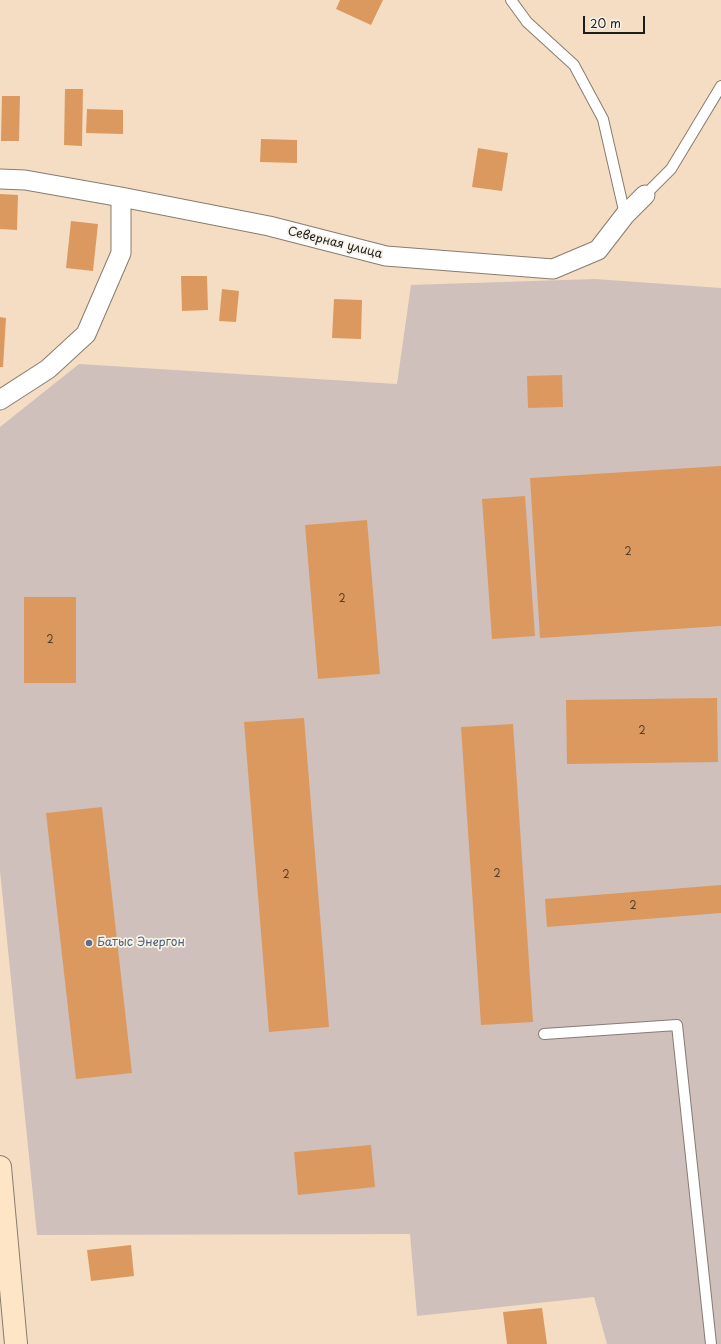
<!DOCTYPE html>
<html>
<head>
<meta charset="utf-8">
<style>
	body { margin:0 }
	#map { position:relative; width:721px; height:1344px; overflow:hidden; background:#f4ddc2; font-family:"Playpen Sans",sans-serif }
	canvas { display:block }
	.scale { position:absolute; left:583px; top:16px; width:62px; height:18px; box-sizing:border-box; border:2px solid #1c1c1c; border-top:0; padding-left:5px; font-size:12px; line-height:14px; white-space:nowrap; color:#1c1c1c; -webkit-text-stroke:3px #f7f3e8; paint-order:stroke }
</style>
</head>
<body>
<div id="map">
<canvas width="721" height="1344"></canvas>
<div class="scale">20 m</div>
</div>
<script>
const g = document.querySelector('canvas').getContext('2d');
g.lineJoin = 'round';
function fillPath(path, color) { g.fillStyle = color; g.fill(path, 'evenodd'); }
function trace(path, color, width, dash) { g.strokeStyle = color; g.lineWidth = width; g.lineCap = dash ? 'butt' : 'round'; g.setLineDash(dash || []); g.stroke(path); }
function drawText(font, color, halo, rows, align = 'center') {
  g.font = font + ' "Playpen Sans",sans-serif'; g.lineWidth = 3.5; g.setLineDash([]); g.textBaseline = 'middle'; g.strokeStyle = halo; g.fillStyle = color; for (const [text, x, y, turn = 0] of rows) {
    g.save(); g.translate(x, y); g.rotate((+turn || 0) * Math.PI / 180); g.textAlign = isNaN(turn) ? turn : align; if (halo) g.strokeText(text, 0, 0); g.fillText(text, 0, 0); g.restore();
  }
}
const industrial = new Path2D(`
	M595,279l126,9v1056h-114l-13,-47 -177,19 -7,-82 -373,1 -37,-364v-444l79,-63 318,20 14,-99z`);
const building = new Path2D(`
	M340,0h43l-12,25 -35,-16z
	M65,89h18l-1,57 -18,-1z
	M2,96h18l-1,45h-18z
	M87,109l36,1v24l-37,-1z
	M261,139l36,1v23l-37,-1z
	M478,148l30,5 -6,38 -30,-4z
	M0,194l18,1 -1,35 -17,-1z
	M71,221l27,3 -5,47 -27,-3z
	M181,276h26l1,34 -26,1z
	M222,289l17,2 -3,31 -17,-1z
	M334,299l28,1 -1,39 -29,-1z
	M0,317l6,1 -3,49h-3z
	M562,375l1,32 -35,1 -1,-32z
	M721,466v160l-181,12 -10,-160z
	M525,496l10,140 -43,3 -10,-140z
	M367,520l13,154 -62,5 -13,-154z
	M24,597h52v86h-52z
	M717,698l1,64 -151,2 -1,-64z
	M304,718l25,309 -60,5 -25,-310z
	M513,724l20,298 -52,3 -20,-298z
	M102,807l30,266 -56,6 -30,-266z
	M721,885v28l-174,14 -2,-28z
	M371,1145l4,42 -77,8 -4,-43z
	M131,1245l3,31 -43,5 -4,-31z
	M542,1308l5,36h-40l-4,-32z`);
const lane = new Path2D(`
	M511,0l16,22 47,43 29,54 22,96
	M645,195l26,-26 50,-83
	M544,1034l133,-9 34,319`);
const street = new Path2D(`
	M0,179l25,1 96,17 148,29 117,30 167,13 45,-19 27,-35 20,-20
	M0,400l48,-31 38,-35 35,-81v-56`);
const secondary = new Path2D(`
	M0,1167l16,177`);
const markers = [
	[89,943,4,"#5c6f8a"]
];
const numberNames = [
	["2",628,552],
	["2",342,599],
	["2",50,640],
	["2",642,731],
	["2",497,874],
	["2",286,875],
	["2",633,906]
];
const streetNames = [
	["Северная улица",335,243,14]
];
const serviceNames = [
	["Батыс Энергон",97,943]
];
fillPath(industrial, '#cfc0bb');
fillPath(building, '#dc995f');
trace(lane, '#887c6f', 12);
trace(street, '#887c6f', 21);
trace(secondary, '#887c6f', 24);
trace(lane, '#fff', 10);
trace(street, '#fff', 19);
trace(secondary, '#fee5c5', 22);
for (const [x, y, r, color] of markers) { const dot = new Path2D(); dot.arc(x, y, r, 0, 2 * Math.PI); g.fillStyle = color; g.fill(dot); trace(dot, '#f7f3e8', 1.5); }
drawText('10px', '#4c3b2d', null, numberNames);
drawText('12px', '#1c1c1c', '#f7f3e8', streetNames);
drawText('12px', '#4e5e75', '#f7f3e8', serviceNames, 'left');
</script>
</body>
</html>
